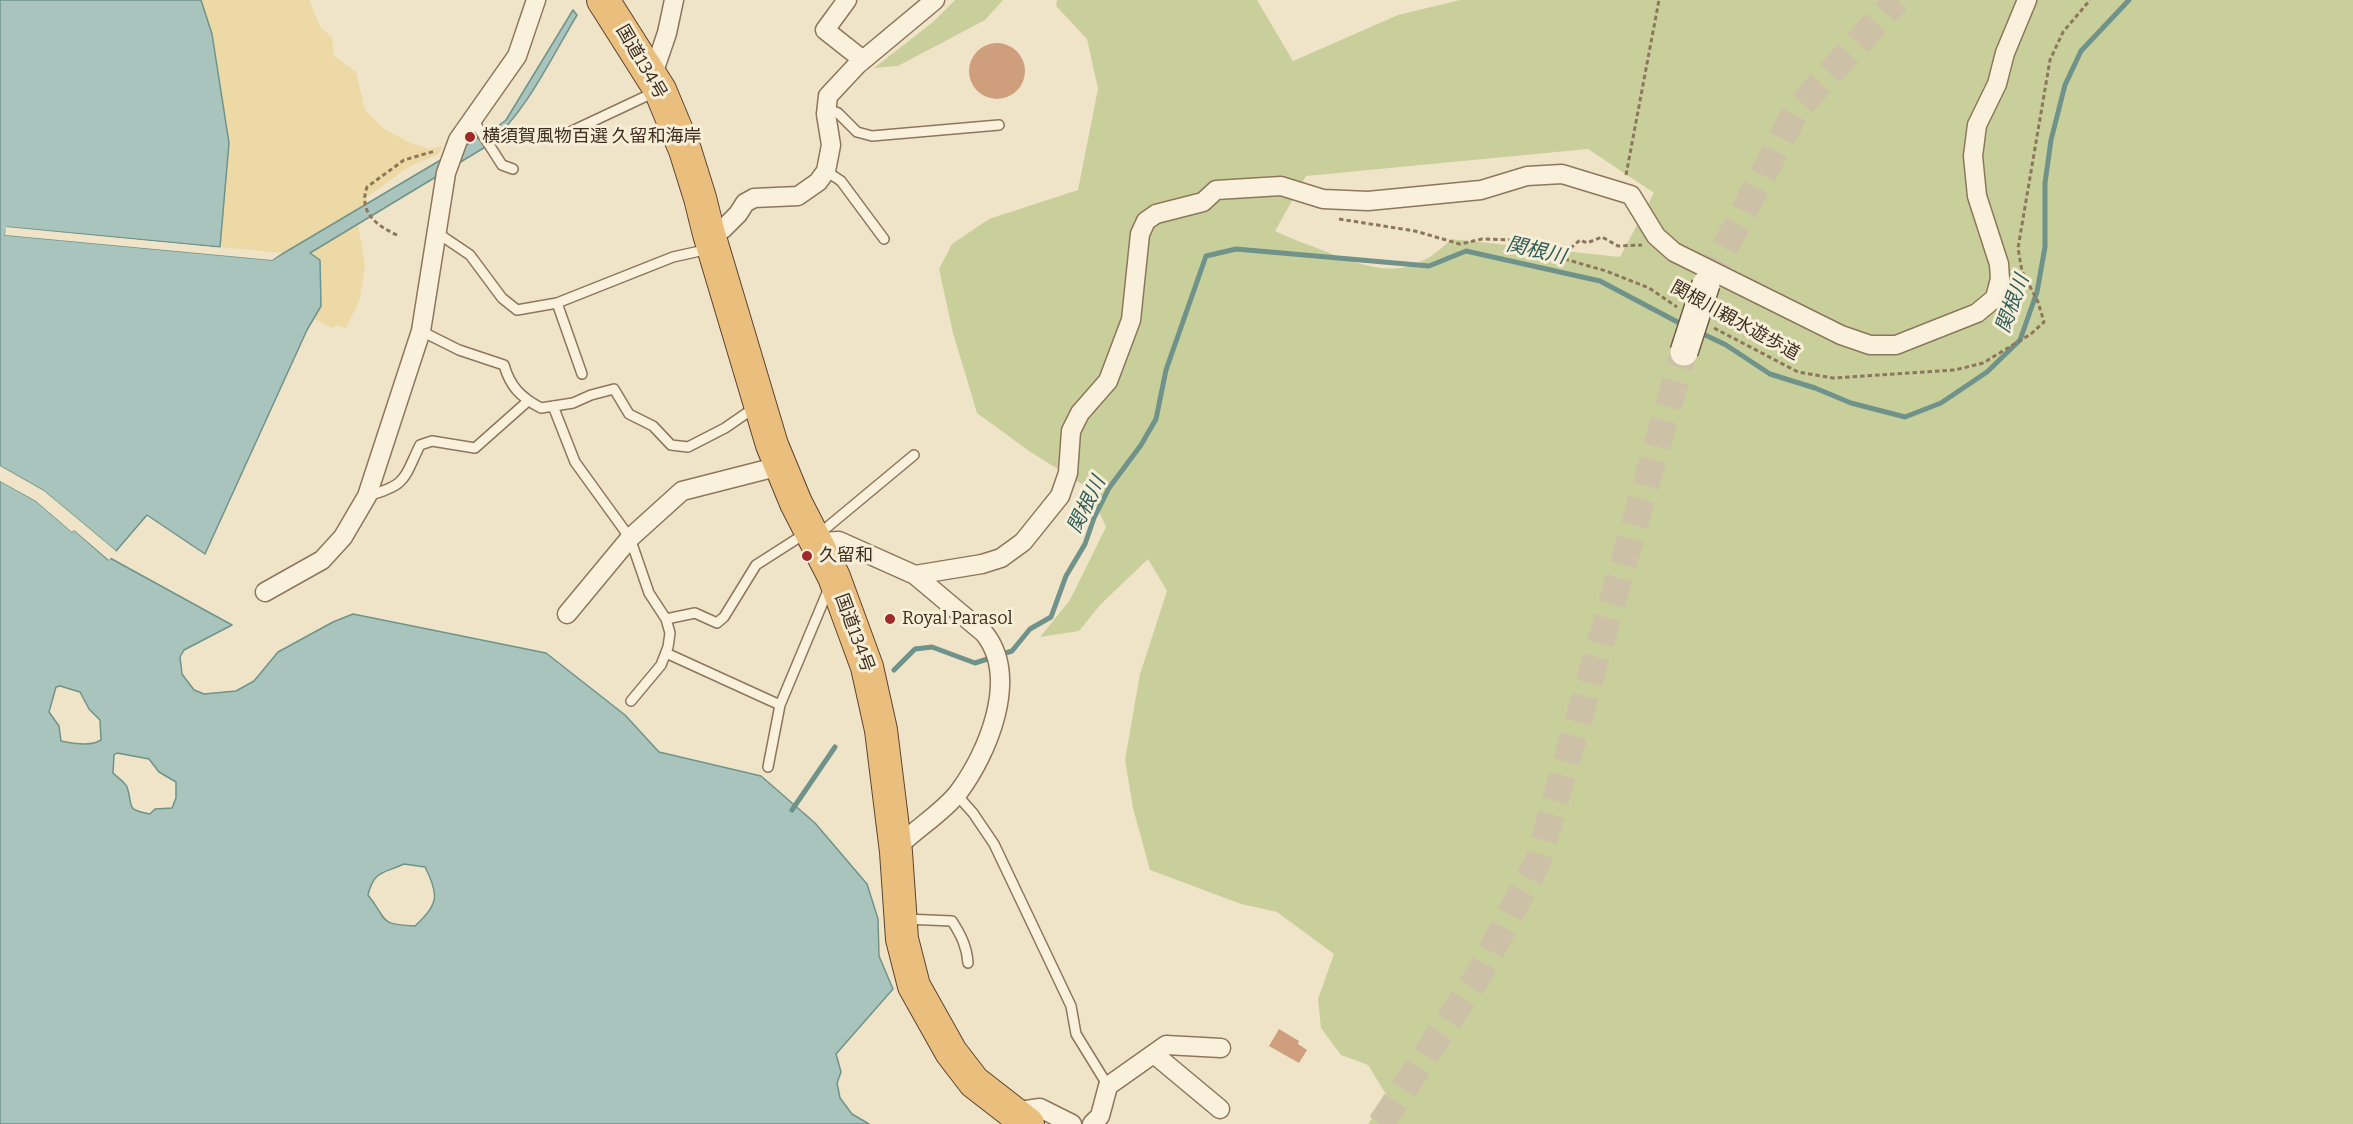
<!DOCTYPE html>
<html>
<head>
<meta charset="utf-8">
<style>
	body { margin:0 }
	canvas { display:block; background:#f0e4c8 }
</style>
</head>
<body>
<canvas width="2353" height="1124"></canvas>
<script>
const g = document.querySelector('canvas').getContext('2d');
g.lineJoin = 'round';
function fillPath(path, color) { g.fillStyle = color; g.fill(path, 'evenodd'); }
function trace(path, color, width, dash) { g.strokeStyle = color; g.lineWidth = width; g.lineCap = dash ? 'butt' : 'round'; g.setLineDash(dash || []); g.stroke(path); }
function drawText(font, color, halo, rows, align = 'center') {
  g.font = font + ' Bitter,"Noto Sans JP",serif'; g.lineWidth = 6; g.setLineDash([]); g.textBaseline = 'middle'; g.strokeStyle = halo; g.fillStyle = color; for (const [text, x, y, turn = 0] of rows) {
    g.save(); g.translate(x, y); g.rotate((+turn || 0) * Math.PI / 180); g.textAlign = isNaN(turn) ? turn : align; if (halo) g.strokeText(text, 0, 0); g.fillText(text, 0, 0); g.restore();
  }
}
const green = new Path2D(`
	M955,0h48l-18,20 -87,46 -24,2 59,-46z
	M1057,0h200l36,61 105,-46 62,-15h893v1124h-985l19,-28 -19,-31 -27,-10 -20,-27 -3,-29 16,-45 -57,-42 -36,-8 -91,-34 -17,-62 -8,-48 15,-86 27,-83 -19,-32 -47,45 -22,27 -39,6 30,-37 36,-73 -18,-39 -59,-37 -52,-38 -24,-80 -14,-64 13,-25 37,-25 89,-29 20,-101 -11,-50 -31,-33zM1588,149l66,44 -34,64 -169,-18c-42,44 -79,31 -129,11 -15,-6 -33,-12 -47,-19l31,-55z`);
const sand = new Path2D(`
	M201,0h108l12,28 11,9 2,19 22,16 9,38 18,18 27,15 20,6 12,-3 -3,8 -29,12 -43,31v6l-85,50 -62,-6 9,-104 -17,-109z
	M358,224l7,40 -5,35 -14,29 -9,-3 -4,3 -19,-9 7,-13 -11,-53z`);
const water = new Path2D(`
	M0,0h201l11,34 17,109 -9,104 -213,-20 -2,8 267,25 226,-134 8,-6 67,-110 4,5c-27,45 -50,96 -90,131l-177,107 10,7 1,46 -14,24 -102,224 -58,-39 -31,36 -72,-60 -44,-25z
	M0,481l36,20 36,31 2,-2 34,30 2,-2 122,67 -48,25 -4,7 2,17 12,16 10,4 32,-3 18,-10 24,-29 55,-30 20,-8 193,39 79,62 34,37 102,24 54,47 52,61 11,35 1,37 14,33 -57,65 5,18 -4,11 3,15 12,16 17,10h-869zM60,686l20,6 9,17 11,11 1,20c-11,7 -28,3 -40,1l-2,-15 -10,-14 7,-25zM117,753l32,6 10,13 17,10v16l-4,10 -17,1 -5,5c-26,-5 -16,-7 -23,-27 -2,-5 -10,-10 -14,-14l1,-18zM404,864l21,3c15,29 13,37 -10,59 -38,-2 -26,-5 -47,-31 6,-25 15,-21 36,-31z`);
const pier = new Path2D(`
	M6,227l217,21 -3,2 -211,-20v3l262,24 7,-4h4l-10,7 -267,-25z
	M0,466l44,25 72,60 -2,3 -72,-61 -42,-23z
	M0,478l38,20 33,30 5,-1 32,29h4l-3,4 -35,-30 -2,2 -36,-31 -36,-20z`);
const stream = new Path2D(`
	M1699,332l27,13 44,29 45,14 36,15 54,14 36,-14 46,-31 33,-32 17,-48 8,-45v-64l6,-43 14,-55 16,-34 48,-51
	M894,670l21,-21 17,-2 43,16 37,-12 18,-22 21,-12 15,-41 19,-32 9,-26 15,-30 32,-43 15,-26 10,-49 40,-114 30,-7 193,17 37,-15 134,30 85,45
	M792,810l43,-63`);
const building = new Path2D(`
	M969 71a28 28 0 1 1 56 0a28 28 0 1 1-56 0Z
	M1279,1029l20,12 -1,3 9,6 -8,13 -30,-17z`);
const secondaryTunnel = new Path2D(`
	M1706,284l91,-175 100,-109
	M1381,1124l97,-148 60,-115 146,-509`);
const path = new Path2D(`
	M1626,175l33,-175
	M1339,219l76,12 45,13 22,-5 33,1 36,15 55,16 43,17 28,19
	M397,235c-20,-9 -39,-23 -30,-48l37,-27 31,-9
	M1559,258l21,-18 7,3 15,-6 16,9 24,-1
	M1714,328l84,44 35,6 122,-8 28,-7 48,-29 13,-12 -6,-20 -16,-31 -4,-23 32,-188 13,-28 27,-32`);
const service = new Path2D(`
	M827,109l11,4 19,19 15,4 127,-11
	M472,118l30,47 11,4
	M572,131l83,-39
	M826,171l15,10 43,58
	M436,232l34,23 32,43 15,12 40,-7 116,-46 36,-8
	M557,303l25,71
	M421,331l38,19 45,15c6,21 16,32 37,43l32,-5 18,-8 23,-6 15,25 24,12 18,19 17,2 37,-19 29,-20
	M553,406l22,56 55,76 19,55 17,26 4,14 -2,14 -7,18 -30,36
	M367,496c40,-11 36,-16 53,-51l12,-4 43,7 53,-47
	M819,534l95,-79
	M666,619l29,-6 22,10 7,-6 32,-52 50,-32
	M666,653l114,52
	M768,767l12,-62 49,-117
	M957,795l16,18 21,31 77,162 5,28 32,52
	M905,919l47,2c9,14 15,26 16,42`);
const minor = new Path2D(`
	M847,0l-22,30 38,30
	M652,77l15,-44 7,-33
	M709,234l14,-5 15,-15 7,-11 9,-5 44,-2 20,-14 8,-11 5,-26 -5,-31 2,-18 29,-31 78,-65
	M817,542l22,-1 76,34 67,-11 19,-6 22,-16 37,-46 8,-23 3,-42 9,-18 28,-32 23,-61 9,-86 6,-13 10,-7 47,-12 13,-12 65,-4 42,13 45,2 113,-11 46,-14 35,-2 69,21 25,41 18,16 167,83 29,10h26l81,-32 18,-15 5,-19 -1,-15 -22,-68 -4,-40 4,-31 20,-41 8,-31 22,-53
	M265,592l57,-32 21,-23 24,-41 54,-165 25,-158 12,-33 59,-84 19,-56
	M567,614l63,-76 52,-47 98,-25
	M896,852l7,-10c16,-15 42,-32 55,-49 30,-40 62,-116 26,-160l-69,-58
	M1154,1054l66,55
	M1012,1112l28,-4 32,16
	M1092,1124l8,-8 8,-30 58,-41 55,3`);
const trunk = new Path2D(`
	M603,0l57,90 25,60 15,48 9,36 63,211 24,58 38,74 33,90 14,63 15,122 6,87 12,47 37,66 23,30 54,42`);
const secondaryBridge = new Path2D(`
	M1684,352l22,-68`);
const markers = [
	[470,137,6,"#9e2a2b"],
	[807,556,6,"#9e2a2b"],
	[890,619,6,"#9e2a2b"]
];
const streetNames = [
	["国道134号",641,62,60],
	["関根川親水遊歩道",1735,321,29],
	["国道134号",854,633,70]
];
const poiNames = [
	["横須賀風物百選 久留和海岸",482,137],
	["久留和",819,556],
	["Royal Parasol",902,619]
];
const waterNames = [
	["関根川",1536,251,13],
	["関根川",2013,304,-70],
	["関根川",1087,505,-64]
];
fillPath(green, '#c9cf9b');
fillPath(sand, '#ecd9a5');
fillPath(water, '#a9c4bc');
trace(water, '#6f938a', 1.5);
fillPath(pier, '#f0e4c8');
trace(stream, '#6f938a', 5);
fillPath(building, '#cf9f7d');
trace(secondaryTunnel, '#ccc0a6', 27, [27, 14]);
trace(service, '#8d765c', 12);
trace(minor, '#8d765c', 21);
trace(trunk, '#5b4430', 34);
trace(path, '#8d765c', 3, [4.5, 3]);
trace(service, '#faf1dc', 9);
trace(minor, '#faf1dc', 18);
trace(trunk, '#eabe7c', 32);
trace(secondaryBridge, '#6f573f', 30, []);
trace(secondaryBridge, '#faf1dc', 27);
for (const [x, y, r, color] of markers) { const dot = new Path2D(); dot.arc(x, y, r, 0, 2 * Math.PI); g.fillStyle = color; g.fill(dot); trace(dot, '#f7eed8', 2); }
drawText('18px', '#3d2e20', '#f7eed8', streetNames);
drawText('18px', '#3d2e20', '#f7eed8', poiNames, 'left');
drawText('italic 20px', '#2f5d5a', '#f7eed8', waterNames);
</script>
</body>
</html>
